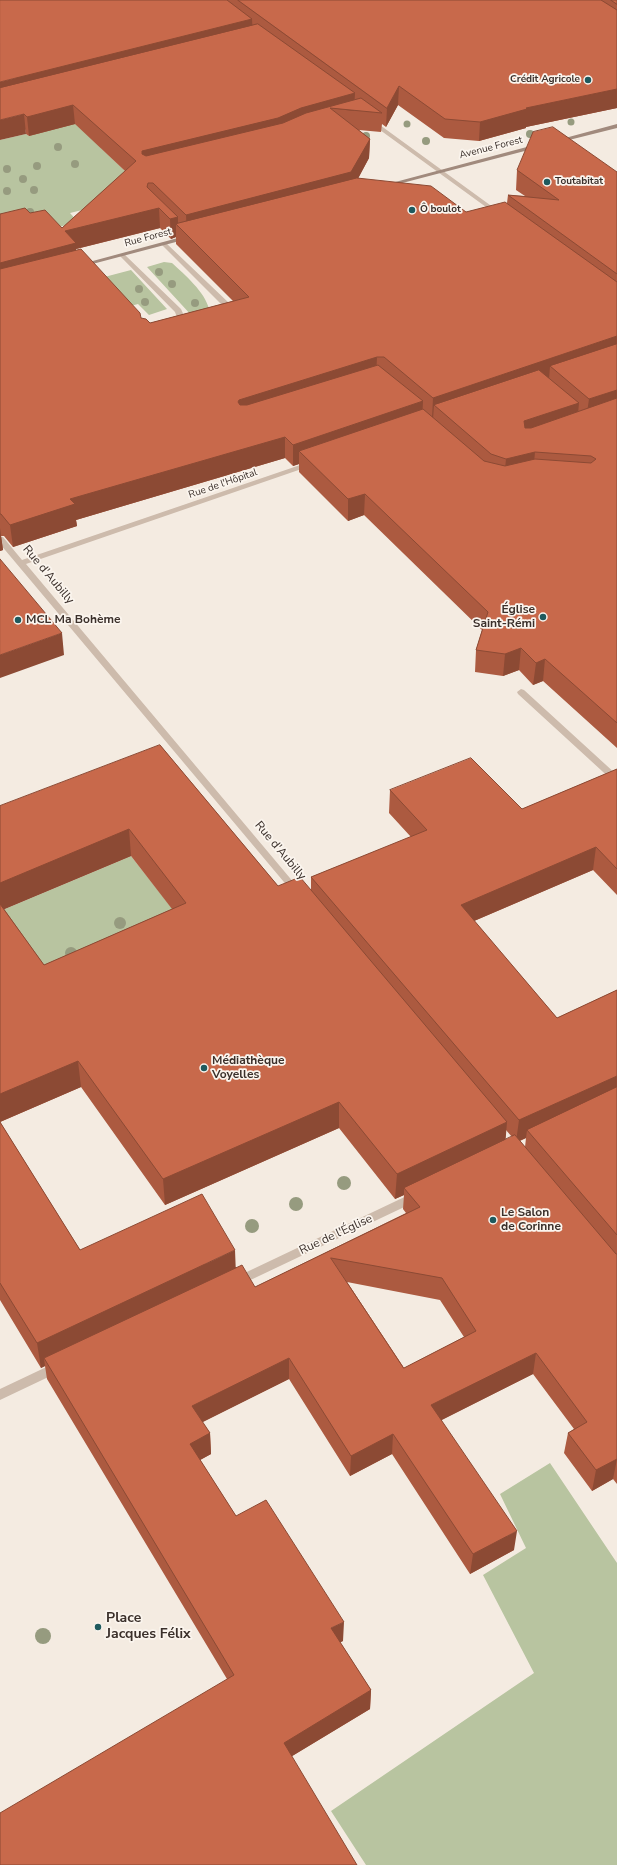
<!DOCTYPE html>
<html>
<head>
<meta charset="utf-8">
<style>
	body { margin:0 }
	canvas { display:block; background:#f4ebe1 }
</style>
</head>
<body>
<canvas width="617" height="1865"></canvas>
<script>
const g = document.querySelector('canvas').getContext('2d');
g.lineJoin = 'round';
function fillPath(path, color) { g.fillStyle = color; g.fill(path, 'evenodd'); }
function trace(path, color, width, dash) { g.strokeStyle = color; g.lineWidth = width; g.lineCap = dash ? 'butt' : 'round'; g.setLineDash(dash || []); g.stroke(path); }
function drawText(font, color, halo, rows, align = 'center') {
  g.font = font + ' "Nunito Sans",sans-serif'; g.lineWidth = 3.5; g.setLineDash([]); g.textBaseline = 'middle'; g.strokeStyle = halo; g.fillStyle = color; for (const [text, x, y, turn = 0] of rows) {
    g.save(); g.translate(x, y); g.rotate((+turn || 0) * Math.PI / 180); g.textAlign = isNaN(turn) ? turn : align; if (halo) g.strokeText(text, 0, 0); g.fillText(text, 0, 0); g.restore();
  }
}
const green = new Path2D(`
	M136,98l-35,50 51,49 -25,2 -57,14 8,9 -46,12 -32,-4v-90l26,-6 3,2z
	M164,262l8,1c13,12 33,29 37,46l-17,7 -45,-49z
	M131,270l36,39 -18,6 -11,-11 -19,5 -26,-29z
	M131,856l47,60 -135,68 -43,-73z
	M550,1463l67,100v302h-251l-35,-54 203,-138 -51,-98 43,-27 -26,-54z`);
const lane = new Path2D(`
	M162,243h4l63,60 1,2 -4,13 -7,-2 3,-11 -60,-60z
	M120,254h4l57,55 5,11c-3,4 -8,8 -13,7l-1,-2 6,-5 -3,-8 -55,-56z
	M521,689l3,1 93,85v8l-3,-1 -96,-88 -1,-2z`);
const street = new Path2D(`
	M369,120h4l128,93v2h-4l-128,-93z
	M309,462h3l4,2 -290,100 274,326 2,2 -5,3 -3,-1 -294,-350v-7h3l19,23z
	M415,1192l4,2 2,3 -2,3 -179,85 -4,2 -4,-2 -2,-3 2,-3z
	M57,1362l4,1 2,4 -2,4 -61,29v-11z`);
const secondary = new Path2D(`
	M617,124v4l-60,15 -3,-2z
	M538,144l2,1v2l-153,40 -3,-2z
	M189,235l3,2 -1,1 -110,29 -3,-2z`);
const trees = [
	[571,122,3.5],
	[407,124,3.5],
	[530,134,4],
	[366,136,4],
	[426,141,4],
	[58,147,4],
	[75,164,4],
	[37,166,4],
	[7,169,4],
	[23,179,4],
	[34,190,4],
	[7,191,4],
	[30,212,4],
	[159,272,4],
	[172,284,4],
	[139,289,4],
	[145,302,4],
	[195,303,4],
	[120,923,6],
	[71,953,6],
	[344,1183,7],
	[296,1204,7],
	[252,1226,7],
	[43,1636,8]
];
const wall = new Path2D(`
	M0,0h617v108l-91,19v1l-47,13 -35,-3 -46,-33 -12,22 -4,-3 -1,8 -22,-2 11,9 -1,19 -11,20 108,34 41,-9 1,-8 17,1 -9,-6 1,-20 100,2v576l-74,-67 -10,4 -14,-15 -16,6 -28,-4 1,-22 6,-20 -118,-115 -16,6 -49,-49v-8l-6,2 -8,-8 -209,62 1,6 -64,21 -9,-11h-3l2,14 -3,1v-337l30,-1 32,15 63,-57 -50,-47 -46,12 -3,-2zM160,228l11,11 5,-2v7l57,57 -83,22 -9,-5 -65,-68v-1z
	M160,745l118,141 33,4v-13l100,-40 -22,-24 1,-23 132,19 95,-40v126l-24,-25 -119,51 83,97 60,-28v494l-4,-5 -21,12 -28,-38 4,-20 6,-4 -41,-55 -92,46 73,130 -44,24 -78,-120 -42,22 -61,-97 -87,43 8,11 1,21 -11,6 36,56 107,125 -3,1 31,48 -1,19 -78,47 -65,-77 -180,-300 -2,-13 -4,2 -41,-68v-494zM131,856l41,53 -128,56 -40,-56zM81,1087l84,118 174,-77 56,71 9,-4 -1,14 3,4 -151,74 -19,-20 -156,-17 -80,-128zM506,1130l6,7 -7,3zM526,1138l-1,9 -5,-6zM347,1282l93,18 24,37 -60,31z`);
const shadedWall = new Path2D(`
	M252,19l1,18 -253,65v-20z
	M399,86l-1,19 -12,22 1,-19z
	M617,89v19l-91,19v1l-47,13 1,-19 46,-14z
	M355,93l-1,18 -24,-3 -186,63 -2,-17v-3z
	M73,105l2,19 -46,12 -2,-19z
	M24,114l2,20 -26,6v-20z
	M370,139l-1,19 -18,34 -164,43 -1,-20z
	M159,208l1,20 -84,21 2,14 -78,21v-21l65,-32z
	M178,217v10l-2,-3v13l-5,2 -1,-20z
	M617,336v17l-67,13 -1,14 -115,25 -1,14h-1l1,-21z
	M377,357l-1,21 -136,44 -2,-20 1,-2z
	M617,390v17l-31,13 3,-21z
	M423,401l-1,21 -123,29v13l-6,2v-21z
	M579,403l-2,21 -54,19 1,-22z
	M285,437v21l-209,62 1,6 -64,21 -3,-22 60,-26z
	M535,452l-2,22 -29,6 2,-21z
	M365,494l-1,21 -16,6v-22z
	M0,528l3,22 -3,1z
	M62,633l2,22 -64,23v-23z
	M521,648l-2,22 -16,6 2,-22z
	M545,659l-2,22 -10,4 3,-22z
	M129,829l2,27 -131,55v-28z
	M596,847l-3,23 -133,57 1,-22z
	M78,1061l3,26 -81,35v-28z
	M617,1076v21l-90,33 -1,8 -10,4 3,-22z
	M339,1102v26l-174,77 -2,-26z
	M507,1122l-2,25 -101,41v7l-9,4 2,-25z
	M235,1250l1,25 -192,83 1,8 -4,2 -4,-25z
	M536,1353l-3,21 -103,52 1,-21z
	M289,1358v21l-96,48 -1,-21z
	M210,1433l1,21 -20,11 -1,-21z
	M393,1434l-1,20 -42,22 1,-20z
	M617,1459l-4,20 -21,12 4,-21z
	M517,1531l-3,19 -44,24 3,-20z
	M344,1622l-1,19 -12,6v-19z
	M371,1690l-1,19 -86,52v-18z`);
const building = new Path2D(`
	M0,0h227l25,19 -252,63z
	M238,0h363l16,10v79l-91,19 1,1 -47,13 -35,-3 -46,-33 -12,22z
	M611,0h6v4z
	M258,24l97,69 -54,15 -23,10 -136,33v3l4,2 137,-33 23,-10 55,-15 21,15 -52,-5 40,31 -19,33 -165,43 -33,-32h-5l-1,4 31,30 -8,2 -11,-11 -94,23 11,12 -76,20v-49l25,-6 5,5 15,-3 17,18 74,-67 -63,-56 -46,12 -3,-3 -24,6v-32z
	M553,127l64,45v102l-109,-79 51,5 -42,-30 16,-38z
	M357,178l74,8 35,26 39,-10 112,80v54l-184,62 -49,-41h-7l-138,43 -1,2 2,3h7l131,-40 45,36 -130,44 -8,-8 -215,62 5,5 -65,21 -9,-11h-1v-245l81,-20 59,64 1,5 5,1 4,4 99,-26 -73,-73z
	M617,344v46l-28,9 -39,-33z
	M539,370l40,33 -55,18 1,7h6l86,-30v325l-72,-64 -9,4 -15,-15 -16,6 -29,-4 12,-38 -123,-118 -17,5 -49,-48 124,-42 61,52 21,5 30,-7 56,4 5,-4 -5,-3 -56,-4 -29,7 -15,-5 -57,-49z
	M0,559l62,74 -62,22z
	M160,745l118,141 22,-9 207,245 -110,52 -58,-72 -176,77 -85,-118 -78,33v-190l44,61 142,-62 -57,-74 -129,54v-77z
	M471,758l51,51 95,-40v100l-21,-22 -135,58 96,113 60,-28v86l-98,44 -208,-243 116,-47 -37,-40z
	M617,1087v148l-90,-105z
	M0,1122l80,128 122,-56 33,56 -198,93 -37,-60z
	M515,1135l101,119h1v205l-21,11 -28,-37 19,-11 -51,-69 -105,52 86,126 -44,23 -80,-120 -42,22 -62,-98 -97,48 18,27 -20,11 46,72 30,-16 78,122 -13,6 40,62 -87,53 73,122h-357v-52l234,-138 -190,-317 198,-93 13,22 165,-80 -16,-19zM331,1258l111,20 34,53 -72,37z`);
const markers = [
	[588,80,4,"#1f5a5e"],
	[547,182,4,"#1f5a5e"],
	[412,210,4,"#1f5a5e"],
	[543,617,4,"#1f5a5e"],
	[18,620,4,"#1f5a5e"],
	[204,1068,4,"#1f5a5e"],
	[493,1220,4,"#1f5a5e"],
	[98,1627,4,"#1f5a5e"]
];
const farPoinames = [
	["Crédit Agricole",580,80,"right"],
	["Toutabitat",555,182],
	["Ô boulot",420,210]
];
const farStreetnames = [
	["Avenue Forest",491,148,-14],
	["Rue Forest",148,238,-15],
	["Rue de l'Hôpital",223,484,-19]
];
const streetNames = [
	["Rue d'Aubilly",48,575,50],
	["Rue d'Aubilly",280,851,50],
	["Rue de l'Église",336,1235,-25]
];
const poiNames = [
	["Église",535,610,"right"],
	["Saint-Rémi",535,624,"right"],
	["MCL Ma Bohème",26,620],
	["Médiathèque",212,1061],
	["Voyelles",212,1075],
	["Le Salon",501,1213],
	["de Corinne",501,1227]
];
const nearPoinames = [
	["Place",106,1619],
	["Jacques Félix",106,1635]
];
fillPath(green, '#b8c4a0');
fillPath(lane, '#cdbbac');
fillPath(street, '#cdbbac');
fillPath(secondary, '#a18a7d');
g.fillStyle = '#969b7f';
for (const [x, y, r] of trees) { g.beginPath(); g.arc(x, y, r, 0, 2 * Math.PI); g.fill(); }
fillPath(wall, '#ac5a40');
fillPath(shadedWall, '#8c4a34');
fillPath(building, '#c8694b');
trace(building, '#8c4a34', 1);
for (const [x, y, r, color] of markers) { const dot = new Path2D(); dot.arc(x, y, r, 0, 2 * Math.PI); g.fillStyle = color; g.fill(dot); trace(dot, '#fbf5ee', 1.5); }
drawText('bold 10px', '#3b302b', '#fbf5ee', farPoinames, 'left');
drawText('10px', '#3b302b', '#fbf5ee', farStreetnames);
drawText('12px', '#3b302b', '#fbf5ee', streetNames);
drawText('bold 12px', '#3b302b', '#fbf5ee', poiNames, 'left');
drawText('bold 14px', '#3b302b', '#fbf5ee', nearPoinames, 'left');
</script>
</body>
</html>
